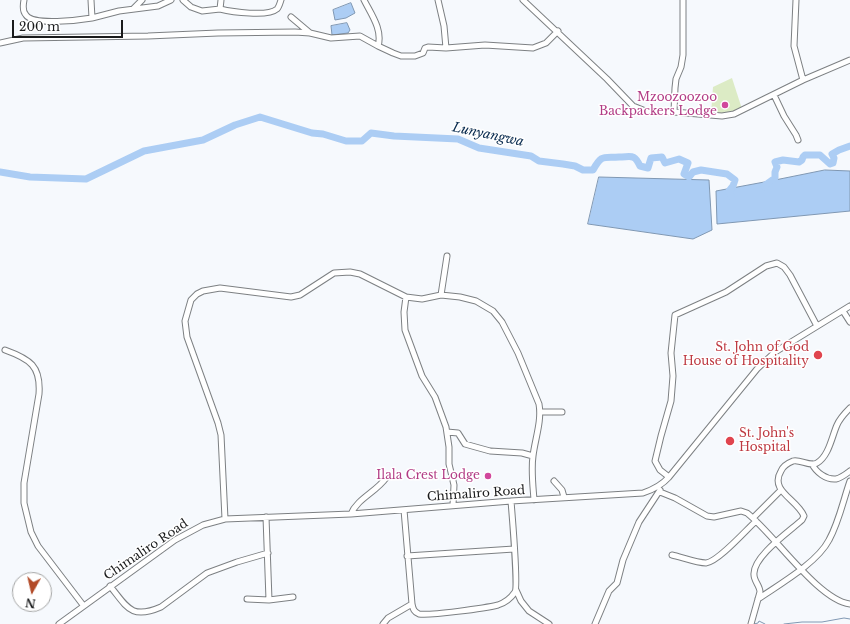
<!DOCTYPE html>
<html>
<head>
<meta charset="utf-8">
<style>
	body { margin:0 }
	#map { position:relative; width:850px; height:624px; overflow:hidden; background:#f6f9fd; font-family:"Libre Baskerville",serif }
	canvas { display:block }
	.north { position:absolute; left:12px; top:572px; width:40px; height:40px; box-sizing:border-box; background:#fff; border:1px solid #a3a4a4; border-radius:50%; rotate:188deg; font-size:11px; font-weight:700; line-height:16px; text-align:center; color:#1a1b1c }
	.north::after { content:''; display:block; margin:auto; width:14px; height:18px; background:#b24a27; clip-path:polygon(50% 0,100% 100%,50% 72%,0 100%) }
	.scale { position:absolute; left:12px; top:20px; width:111px; height:18px; box-sizing:border-box; border:2px solid #1a1b1c; border-top:0; padding-left:5px; font-size:12px; line-height:14px; white-space:nowrap; color:#1a1b1c; -webkit-text-stroke:3px #fff; paint-order:stroke }
</style>
</head>
<body>
<div id="map">
<canvas width="850" height="624"></canvas>
<div class="north">N</div>
<div class="scale">200 m</div>
</div>
<script>
const g = document.querySelector('canvas').getContext('2d');
g.lineJoin = 'round';
function fillPath(path, color) { g.fillStyle = color; g.fill(path, 'evenodd'); }
function trace(path, color, width, dash) { g.strokeStyle = color; g.lineWidth = width; g.lineCap = dash ? 'butt' : 'round'; g.setLineDash(dash || []); g.stroke(path); }
function drawText(font, color, halo, rows, align = 'center') {
  g.font = font + ' "Libre Baskerville",serif'; g.lineWidth = 3; g.setLineDash([]); g.textBaseline = 'middle'; g.strokeStyle = halo; g.fillStyle = color; for (const [text, x, y, turn = 0] of rows) {
    g.save(); g.translate(x, y); g.rotate((+turn || 0) * Math.PI / 180); g.textAlign = isNaN(turn) ? turn : align; if (halo) g.strokeText(text, 0, 0); g.fillText(text, 0, 0); g.restore();
  }
}
const green = new Path2D(`
	M732,78l10,31 -7,3 -24,2 2,-27z`);
const water = new Path2D(`
	M351,3l4,10 -9,5 -11,2 -2,-10z
	M347,23l3,7 -2,3 -16,2 -1,-9z
	M825,170l25,1v40l-133,13 -1,-33 59,-11z
	M599,177l110,3 3,50 -19,9 -105,-15z`);
const stream = new Path2D(`
	M754,624l4,-1 1,-2 6,3
	M784,624l18,-2h20l22,-4 6,1`);
const river = new Path2D(`
	M0,172l30,5 56,2 58,-28 59,-11 32,-15 25,-8 52,16 11,1 23,7h16l9,-8 23,3 64,3 21,9 52,8 8,5 24,3 12,2 8,4h10c9,-16 10,-12 26,-13 12,0 15,-4 21,9l8,2 3,-10 11,-1 3,6 14,-4 9,4 -4,11 5,3 4,-5 8,-2 26,4 8,6 -2,6 -4,5 2,5
	M765,187l-1,-1 11,-8v-6l2,-5 -2,-5 8,-2 16,2 3,-2 1,-3 2,-2h15l10,9 3,-1 1,-5 -2,-4 7,-4 11,-4`);
const minor = new Path2D(`
	M24,0c-1,5 -2,11 2,15 7,11 54,5 66,3l-1,-18
	M183,0l8,7 11,4 18,-2
	M221,0l-1,9c12,3 48,8 57,0 2,-2 3,-6 4,-9
	M364,0c7,14 19,30 14,46
	M438,0l6,26 2,22
	M523,0l84,79 26,27 15,6h26l48,4 12,-2 69,-34 47,-20
	M796,0l-2,46 9,34
	M133,9l9,-9
	M291,17l19,16
	M92,18l27,-7 39,-5 13,-6
	M0,43l23,-5 125,-2 70,-3 77,-1 15,1 21,5 29,-2 18,10 15,7 8,3h14l8,-3 2,-5 3,-1 18,1 39,-3 48,3 13,-5 12,-12
	M774,95l10,21 12,19 2,5
	M674,112l1,-24 1,-9 5,-12 2,-12v-55
	M441,295l6,-39
	M406,297l-2,15 1,18 17,46 13,21 11,30 3,20v17l5,21 -1,20
	M843,311l7,11
	M5,350c25,9 36,16 34,44l-15,89v20l7,29 7,14 45,59
	M540,412h22
	M447,432l11,1 7,11 7,2 18,5 32,2 11,3
	M812,464c4,8 14,16 24,15 5,-1 10,-5 14,-8
	M669,477l-9,-7 -5,-9 6,-25 10,-35 2,-25 -2,-23 4,-38 51,-23 40,-26 11,-3 7,4 6,8 27,51
	M554,481l8,9 2,7
	M660,492l15,6 32,18 7,1 27,-6 6,2c27,21 71,87 103,91
	M404,510l8,94c1,5 2,8 7,10 10,2 67,-6 79,-9 6,-2 13,-7 17,-13 3,-5 -3,-79 -4,-91
	M351,514c6,-15 25,-22 35,-36
	M266,517l3,83 24,-3
	M753,518l28,-28
	M225,519l-4,-84 -3,-12 -31,-86 -2,-16 6,-21 6,-6 6,-3 17,-3 71,9 9,-2 34,-22 16,-1 10,2 46,23 16,2 19,-4 19,2 16,4 17,10 9,11 16,31 21,51c3,17 -4,35 -6,52 -2,14 0,30 1,44
	M672,555c9,2 25,8 34,8 12,-1 40,-33 50,-42
	M407,556l107,-7
	M110,586c17,21 21,34 51,21l46,-34 30,-11 31,-9
	M516,590l5,11 8,10 20,13
	M247,599l22,1
	M758,599c22,-15 59,-36 71,-59 10,-18 14,-39 21,-59
	M59,624l116,-84 28,-15 22,-6 126,-5 160,-13 132,-8c12,-4 19,-8 26,-16l88,-108 18,-17 75,-46
	M383,624l5,-6 24,-14
	M595,624l14,-33 8,-8 6,-23 16,-38 21,-32
	M751,624l9,-32c0,-6 -6,-11 -6,-17 -2,-18 36,-44 48,-55l2,-4c-7,-17 -35,-25 -23,-45 2,-5 7,-8 12,-10 7,-2 17,6 24,2 12,-7 15,-27 20,-38 3,-7 8,-12 13,-17`);
const markers = [
	[725,105,4,"#d1479c"],
	[818,355,5,"#e0444e"],
	[730,441,5,"#e0444e"],
	[488,476,4,"#d1479c"]
];
const hotelNames = [
	["Mzoozoozoo",717,98],
	["Backpackers Lodge",717,112],
	["Ilala Crest Lodge",480,476]
];
const healthNames = [
	["St. John of God",809,348],
	["House of Hospitality",809,362],
	["St. John's",739,434,"left"],
	["Hospital",739,448,"left"]
];
const streetNames = [
	["Chimaliro Road",476,494,-4],
	["Chimaliro Road",146,550,-34]
];
const waterNames = [
	["Lunyangwa",488,135,12]
];
fillPath(green, '#dcebc5');
fillPath(water, '#accdf4');
trace(water, '#8098b3', 1);
trace(stream, '#8098b3', 1);
trace(river, '#accdf4', 7);
trace(minor, '#7d8083', 7);
trace(minor, '#fff', 5);
for (const [x, y, r, color] of markers) { const dot = new Path2D(); dot.arc(x, y, r, 0, 2 * Math.PI); g.fillStyle = color; g.fill(dot); trace(dot, '#fff', 1.5); }
drawText('12px', '#b23c85', '#fff', hotelNames, 'right');
drawText('12px', '#be3a42', '#fff', healthNames, 'right');
drawText('12px', '#1a1b1c', '#fff', streetNames);
drawText('italic 13px', '#092b4f', '#fff', waterNames);
</script>
</body>
</html>
